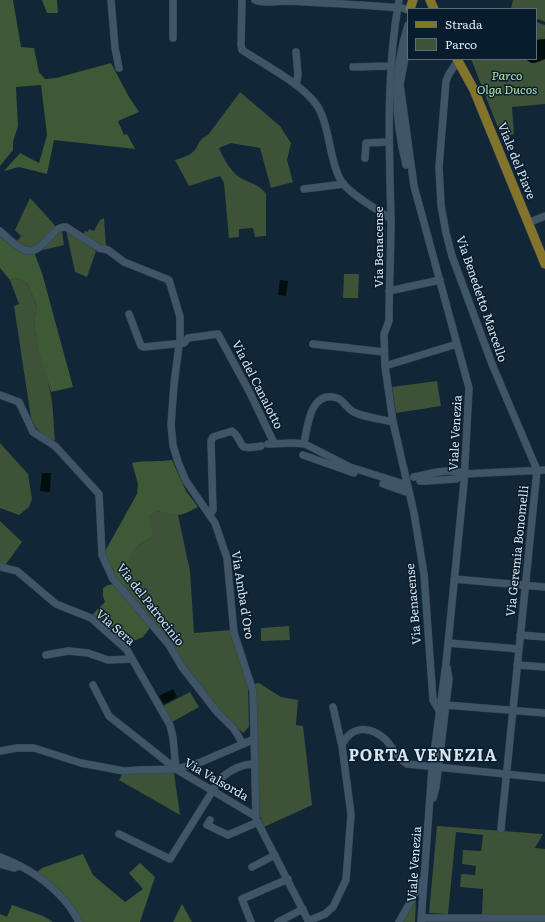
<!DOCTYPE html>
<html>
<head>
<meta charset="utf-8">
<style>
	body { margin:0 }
	#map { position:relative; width:545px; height:922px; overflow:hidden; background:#112636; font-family:Literata,serif }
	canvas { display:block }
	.legend { position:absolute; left:407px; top:8px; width:130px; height:52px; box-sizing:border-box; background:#071c2c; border:1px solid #5b6c7a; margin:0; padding:5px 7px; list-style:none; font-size:12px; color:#d8e5f0 }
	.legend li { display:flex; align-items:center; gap:8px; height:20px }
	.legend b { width:20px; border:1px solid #5b6c7a }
</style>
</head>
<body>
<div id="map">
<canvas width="545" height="922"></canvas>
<ul class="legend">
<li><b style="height:5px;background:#84732b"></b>Strada</li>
<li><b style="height:11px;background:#3d5237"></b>Parco</li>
</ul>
</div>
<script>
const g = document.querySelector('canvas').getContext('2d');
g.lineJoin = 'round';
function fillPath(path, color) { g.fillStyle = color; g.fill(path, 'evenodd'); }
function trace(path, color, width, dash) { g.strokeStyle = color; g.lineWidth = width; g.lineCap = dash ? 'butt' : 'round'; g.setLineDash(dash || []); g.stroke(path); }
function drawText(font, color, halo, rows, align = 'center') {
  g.font = font + ' Literata,serif'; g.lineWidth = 3; g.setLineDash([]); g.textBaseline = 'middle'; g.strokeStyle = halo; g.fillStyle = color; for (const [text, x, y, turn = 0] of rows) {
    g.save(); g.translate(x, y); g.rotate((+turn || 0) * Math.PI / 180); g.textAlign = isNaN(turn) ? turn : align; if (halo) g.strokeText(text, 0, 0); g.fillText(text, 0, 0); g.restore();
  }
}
const green = new Path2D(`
	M513,0h32v22l-7,-3 -2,2v-12h-25z
	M536,22l9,3v14l-9,1z
	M471,59h55l6,4 13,-4v45l-33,3 2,27 -12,4z
	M240,92l40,34 11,17 -4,17 6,22 -22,6 -11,-40 -29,-5 -12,5c4,10 11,22 20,29 9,6 21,7 27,17v42l-11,1 -2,-9 -14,1v8l-10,1 -5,-55 -4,-7 -31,10 -14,-26c7,-2 13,-4 18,-8 7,-7 4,-12 15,-17z
	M30,198l23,25 3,5c-14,13 -21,28 -39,13l4,-5 -6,-6z
	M104,218l2,27 -1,2 -22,-12 2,-4 3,1 1,-3 5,2 6,-11z
	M66,230l30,21 -9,26 -12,-5z
	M62,231l2,14 -30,7z
	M344,274h15l-1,24h-15z
	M17,278l10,5 10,23c-8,28 8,58 13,85 4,16 3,34 5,50 -13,-5 -19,-11 -24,-23l-17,-112 5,-2 -9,-24z
	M437,381l4,25 -45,7 -4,-26z
	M0,443l28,31 4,25 -3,8 -10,8 -19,-7z
	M161,511l17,4 12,56 4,62 37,-3 17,54 1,43 -6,6 -27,-27 -87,-111 -4,-14 6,-27 8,-9 12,-7 -2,-22 4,-4z
	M0,521l22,21 -18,25 -4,-1z
	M289,626l1,14 -29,1v-13z
	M259,683l22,14 17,3 -2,25 7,1 9,79 -48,22 -4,-11 -3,-40 -3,-92z
	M190,692l9,15 -27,15 -9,-16z
	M151,772l23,1 6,42 -61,-35 4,-7z
	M437,826l106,8 -8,14 10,1v65h-63l1,-25 -23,-2 1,-13 14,1 1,-9 -14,-2 1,-14 18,1 2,-16 -27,-3 -8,82 -19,-1z
	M416,899l-1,23h-14z`);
const forest = new Path2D(`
	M0,0h13l8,47 13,1 5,24 6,7 11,-1 55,-15 18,34 10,15 -21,9 6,14 3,-1 8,15 -81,-9 -7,34 -28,-7 -15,4 16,-18 19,10 8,-28 -6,-50 -25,2 2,39 -5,16v8l-13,16z
	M42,0h15l1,13h-11z
	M0,231l26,23 8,-2 8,21 31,114 -22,5c-7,-25 -22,-61 -14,-86l-10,-23 -10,-5 -7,2 -10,-12z
	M172,460l14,31 12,16c-5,2 -15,9 -21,8 -11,-1 -19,-8 -28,1l4,18 -2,4 -12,7 -8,10 -6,26 4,14 -17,-21 -8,-21 33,-59 1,-10 -6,-21c13,-3 26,-1 40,-3z
	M114,584l36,44 -7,9 -19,8 -33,-29 14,-14 -2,-6v-8l5,-3z
	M83,854l10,21 32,27 18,-13 -14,-16 11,-10 15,14 -15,45h-57c-14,-22 -25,-35 -46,-50l5,-4z
	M182,904l10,18h-19z
	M12,905l31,11 10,6h-53v-8l7,3z`);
const water = new Path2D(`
	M545,39v20c-7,3 -13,7 -19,0h10v-19z
	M280,280l8,1 -2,15 -8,-1z
	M42,473h9l-1,19 -10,-1z
	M173,689l4,8 -13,7 -5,-8z`);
const minor = new Path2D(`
	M111,0l4,48 4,20
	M242,0l-1,45 1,5c23,15 58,33 74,54 14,19 13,59 26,78 10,14 35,27 49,37
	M255,0c9,4 23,1 33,1 38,2 76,4 114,7l6,2
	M399,0c-13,72 -10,145 -8,218 0,34 -2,68 -2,103l-5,13 1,32 8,56 21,91 10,61 9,126 7,12
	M173,38v-38
	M408,42l-8,42 14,102 55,202 -5,94 -18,182 -14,104 -11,154
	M459,59l-10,15 -3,7 -7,86 2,38 5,28 6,23 40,108 45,106 -36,359
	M353,67l38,-1
	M296,85l2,-11 -2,-22
	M365,158l1,-15 22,-1
	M406,165c-12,-49 -13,-92 2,-140
	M304,189l40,-5
	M528,223l17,-7
	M0,231c7,6 16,16 25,19 17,7 26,-25 41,-23l33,21 9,2 16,12 45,18 11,37v21l-6,46 -3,41 2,20 5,17 8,19 29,42 12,35 7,75 19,58 3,128 53,103
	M389,291l51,-11
	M129,314l12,32 3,1 40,-4 4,-5 30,-4 31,57 25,52
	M313,344l71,8
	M385,366l72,-22
	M0,395l19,7 14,30 22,14 44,48 3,61 11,24 56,66 13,22 35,45 17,17 9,15 11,-5
	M305,438c3,-16 7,-48 32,-40 7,2 11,13 19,15 11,5 25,6 37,9
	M268,444l26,-1 11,1 45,23 57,18
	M303,455l51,18
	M464,474l81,-4
	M414,477c15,-3 37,-10 50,-3l-8,5 -31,2h-5v-5
	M383,484l26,9
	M210,514l3,-4 -2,-69 2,-4 19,-6c15,12 1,20 29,15
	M0,567l17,4 39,33 35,14 36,32 43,75 3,13 3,31
	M454,579l91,8
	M520,635l25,2
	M448,643l71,6
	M46,655l22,-4 20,2 20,7 24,-1
	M517,665l28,2
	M93,685l16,31 67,53 79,47
	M446,705l99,8
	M342,745c9,-19 27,-20 43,-6 8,8 12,19 22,25l138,14
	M0,751l17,-3h17l47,15 43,8 14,-1 38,-1 25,-7 42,-18
	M433,798l3,-11 13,-108 -2,-11
	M210,820l-3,5 21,10 30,-13
	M119,834l51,25 50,-80c10,-9 21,-15 34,-15
	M0,857c24,9 48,24 65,44 6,6 10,14 14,21
	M0,864l14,4 5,-2
	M252,867l23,-12
	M422,918h123
	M308,921l17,-7 8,-7 13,-27 5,-66 -9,-68 -9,-39
	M251,922l-9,-23 46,-20
	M278,922l25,-13
	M399,922l24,-42`);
const major = new Path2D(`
	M430,0l4,9
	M410,9l3,-9
	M457,59l17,31 71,174`);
const parkNames = [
	["Parco",507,76],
	["Olga Ducos",507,90]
];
const streetNames = [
	["Viale del Piave",516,161,68],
	["Via Benacense",379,247,-90],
	["Via Benedetto Marcello",481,299,71],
	["Via del Canalotto",257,385,63],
	["Viale Venezia",456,433,-87],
	["Via Geremia Bonomelli",518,551,-84],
	["Via Amba d'Oro",242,595,81],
	["Via Benacense",414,604,-95],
	["Via del Patrocinio",150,605,52],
	["Via Sera",115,628,41],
	["Via Valsorda",216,780,30],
	["Viale Venezia",415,864,-86]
];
const districtNames = [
	["PORTA VENEZIA",423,756]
];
fillPath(green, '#3d5237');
fillPath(forest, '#3d5935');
fillPath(water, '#000e0e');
trace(minor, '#344250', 8);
trace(major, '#344250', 10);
trace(minor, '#3f5668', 7);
trace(major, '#84732b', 9);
drawText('italic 12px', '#b7e7aa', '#071c2c', parkNames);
drawText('12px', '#d8e5f0', '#071c2c', streetNames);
g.letterSpacing = '1px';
drawText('bold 16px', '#d8e5f0', '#071c2c', districtNames);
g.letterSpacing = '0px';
</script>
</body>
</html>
